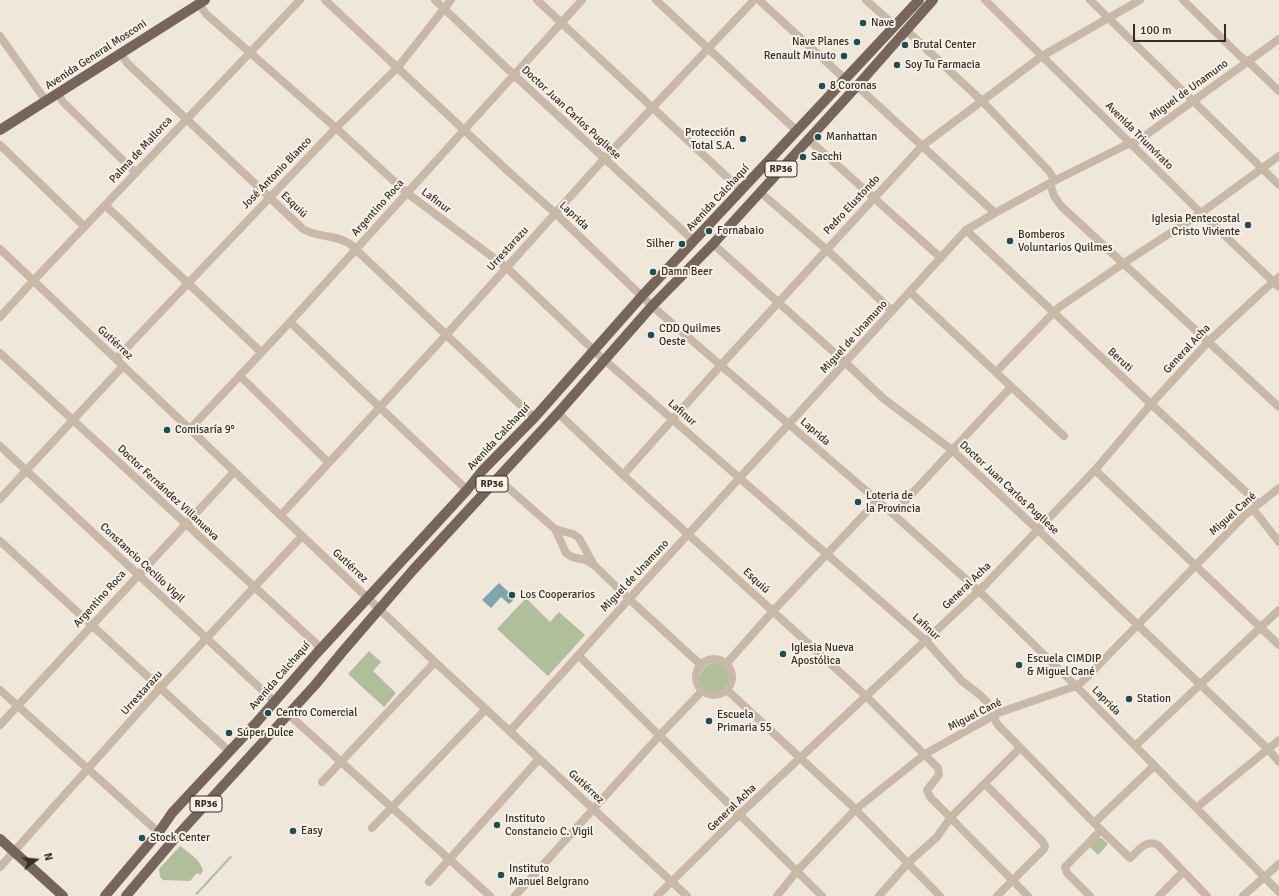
<!DOCTYPE html>
<html>
<head>
<meta charset="utf-8">
<style>
	body { margin:0 }
	#map { position:relative; width:1279px; height:896px; overflow:hidden; background:#f0e7db; font-family:Signika,sans-serif }
	canvas { display:block }
	.north { position:absolute; left:16px; top:840px; width:40px; height:40px; -webkit-text-stroke:3px #f8f1e7; paint-order:stroke; rotate:75deg; font-size:11px; font-weight:700; line-height:16px; text-align:center; color:#342d28 }
	.north::after { content:''; display:block; margin:auto; width:14px; height:18px; background:#342d28; clip-path:polygon(50% 0,100% 100%,50% 72%,0 100%) }
	.scale { position:absolute; left:1133px; top:24px; width:93px; height:18px; box-sizing:border-box; border:2px solid #342d28; border-top:0; padding-left:5px; font-size:12px; line-height:14px; white-space:nowrap; color:#342d28; -webkit-text-stroke:3px #f8f1e7; paint-order:stroke }
</style>
</head>
<body>
<div id="map">
<canvas width="1279" height="896"></canvas>
<div class="north">N</div>
<div class="scale">100 m</div>
</div>
<script>
const g = document.querySelector('canvas').getContext('2d');
g.lineJoin = 'round';
function fillPath(path, color) { g.fillStyle = color; g.fill(path, 'evenodd'); }
function trace(path, color, width, dash) { g.strokeStyle = color; g.lineWidth = width; g.lineCap = dash ? 'butt' : 'round'; g.setLineDash(dash || []); g.stroke(path); }
function drawText(font, color, halo, rows, align = 'center') {
  g.font = font + ' Signika,sans-serif'; g.lineWidth = 4; g.setLineDash([]); g.textBaseline = 'middle'; g.strokeStyle = halo; g.fillStyle = color; for (const [text, x, y, turn = 0] of rows) {
    g.save(); g.translate(x, y); g.rotate((+turn || 0) * Math.PI / 180); g.textAlign = isNaN(turn) ? turn : align; if (halo) g.strokeText(text, 0, 0); g.fillText(text, 0, 0); g.restore();
  }
}
const green = new Path2D(`
	M526,598l24,24 9,-10 26,23 -37,41 -51,-47z
	M369,651l12,11 -8,9 23,22 -12,14 -36,-33z
	M700 678a15 15 0 1 1 30 0a15 15 0 1 1-30 0Z
	M1098,838h4l6,6 -10,11 -9,-9z
	M180,846c8,6 21,14 23,25l-3,4 -3,-2 -7,8 -27,-1 -3,-3 -1,-8z
	M230,856l2,1 -35,38 -2,-1z`);
const water = new Path2D(`
	M499,583l16,15 -6,6 -8,-7 -10,11 -9,-8z`);
const minor = new Path2D(`
	M325,0l184,172 46,41 97,93 241,208 86,77 97,95 203,206
	M435,0l79,75 180,166
	M537,0l204,190
	M656,0l141,131
	M759,0l85,78
	M866,0l29,26
	M985,0l216,213 78,74
	M1090,0l189,185
	M1183,0l58,57 12,9 26,25
	M199,4l7,10 130,114 71,65 99,74 95,90 324,283 37,41 18,14 11,11 5,16 3,4 102,104 29,28c9,-8 16,-19 28,-13l49,51
	M906,30l76,71 67,70 6,10
	M0,36l46,65
	M121,54l6,9 176,166c14,9 33,5 47,15l178,168 7,5
	M857,86l138,127
	M58,94l5,8 73,71
	M808,139l133,119
	M0,145l84,81
	M1050,183l4,13 7,10 218,201
	M760,192l66,57 66,62
	M105,205l156,147
	M966,230l185,174 108,100
	M713,244l133,119 38,36 68,51 86,80 230,219 11,13
	M0,249l435,413 252,234
	M910,292l154,144
	M0,317l33,-36 267,-281
	M290,322l177,168
	M0,353l321,295
	M116,359l220,-231 62,-61 53,-67
	M996,372l62,-64 66,-45 77,-50 78,-57
	M240,376l89,87
	M558,413l65,62 243,221 72,72 1,7 -12,15 3,7 98,99
	M190,429l100,-107 292,-322
	M0,446l275,256
	M1095,470l184,175
	M623,475l98,-110 201,-219 120,-90 98,-56
	M498,479l57,50 11,24 6,4 14,3 8,5
	M0,499l123,-133
	M1253,509l26,33
	M893,514l118,-127
	M281,515l165,-180 158,-176 150,-159
	M555,529l18,5 6,4 15,27 35,34 72,66
	M0,541l229,210
	M578,655l244,241
	M696 677a18 18 0 1 1 36 0a18 18 0 1 1-36 0Z
	M726,664l47,-53 104,-110
	M0,690l156,140
	M727,690l124,115 89,91
	M288,714l202,182
	M0,725l234,-253
	M510,731l119,-132 337,-369 29,-17 55,-30 74,-37 15,-6 140,-101
	M1135,746l144,-136
	M322,782l113,-120
	M985,784l58,58 2,4 -1,3 -47,47
	M1196,808l83,-68
	M1094,823l60,-57
	M372,828l114,-119
	M0,867l160,-179 142,-152
	M429,882l110,-123
	M515,896l145,-161 42,-44
	M657,896l83,-82 246,-230 109,-114 56,-66 57,-62 56,-52 15,-13
	M777,896l20,-25 58,-61 70,-56 73,-41 78,-27 6,-4 162,-166 35,-28
	M879,896l29,-33 29,-26 14,-20 69,-69
	M1090,896l-23,-23 -2,-6 36,-37
	M1159,896l24,-24
	M1243,896l36,-32`);
const major = new Path2D(`
	M0,130l205,-130
	M0,839l63,57
	M105,896l54,-64 13,-19 84,-90 60,-69 151,-164 15,-19 53,-54 107,-121 277,-296
	M126,896l50,-59 139,-152 29,-35 69,-80 145,-157 94,-107 61,-62 144,-158 76,-86`);
const markers = [
	[863,23,4,"#204d53"],
	[857,42,4,"#204d53"],
	[905,45,4,"#204d53"],
	[844,56,4,"#204d53"],
	[897,65,4,"#204d53"],
	[822,86,4,"#204d53"],
	[818,137,4,"#204d53"],
	[743,139,4,"#204d53"],
	[803,157,4,"#204d53"],
	[1248,225,4,"#204d53"],
	[709,231,4,"#204d53"],
	[1010,241,4,"#204d53"],
	[682,244,4,"#204d53"],
	[653,272,4,"#204d53"],
	[651,335,4,"#204d53"],
	[167,430,4,"#204d53"],
	[858,502,4,"#204d53"],
	[512,595,4,"#204d53"],
	[783,654,4,"#204d53"],
	[1019,665,4,"#204d53"],
	[1129,699,4,"#204d53"],
	[268,713,4,"#204d53"],
	[709,721,4,"#204d53"],
	[229,733,4,"#204d53"],
	[497,825,4,"#204d53"],
	[293,831,4,"#204d53"],
	[142,838,4,"#204d53"],
	[501,875,4,"#204d53"]
];
const shields = [
	[781,169,32],
	[492,484,32],
	[206,804,32]
];
const shieldNames = [
	["RP36",781,169],
	["RP36",492,484],
	["RP36",206,804]
];
const poiNames = [
	["Nave",871,23],
	["Nave Planes",849,42,"right"],
	["Brutal Center",913,45],
	["Renault Minuto",836,56,"right"],
	["Soy Tu Farmacia",905,65],
	["8 Coronas",830,86],
	["Protección",735,133,"right"],
	["Total S.A.",735,146,"right"],
	["Manhattan",826,137],
	["Sacchi",811,157],
	["Iglesia Pentecostal",1240,219,"right"],
	["Cristo Viviente",1240,232,"right"],
	["Fornabaio",717,231],
	["Bomberos",1018,235],
	["Voluntarios Quilmes",1018,248],
	["Silher",674,244,"right"],
	["Damn Beer",661,272],
	["CDD Quilmes",659,329],
	["Oeste",659,342],
	["Comisaría 9°",175,430],
	["Loteria de",866,496],
	["la Provincia",866,509],
	["Los Cooperarios",520,595],
	["Iglesia Nueva",791,648],
	["Apostólica",791,661],
	["Escuela CIMDIP",1027,659],
	["& Miguel Cané",1027,672],
	["Station",1137,699],
	["Centro Comercial",276,713],
	["Escuela",717,715],
	["Primaria 55",717,728],
	["Súper Dulce",237,733],
	["Instituto",505,819],
	["Constancio C. Vigil",505,832],
	["Easy",301,831],
	["Stock Center",150,838],
	["Instituto",509,869],
	["Manuel Belgrano",509,882]
];
const streetNames = [
	["Avenida General Mosconi",96,55,-33],
	["Miguel de Unamuno",1189,90,-36],
	["Doctor Juan Carlos Pugliese",571,113,43],
	["Avenida Triunvirato",1139,136,45],
	["Palma de Mallorca",141,150,-47],
	["José Antonio Blanco",277,173,-46],
	["Avenida Calchaquí",718,198,-47],
	["Lafinur",436,201,37],
	["Esquiú",294,205,44],
	["Pedro Elustondo",852,205,-47],
	["Argentino Roca",378,208,-48],
	["Laprida",574,216,43],
	["Urrestarazu",508,249,-48],
	["Miguel de Unamuno",854,337,-48],
	["Gutiérrez",115,343,43],
	["General Acha",1187,349,-47],
	["Beruti",1120,360,43],
	["Lafinur",682,413,41],
	["Laprida",815,432,41],
	["Avenida Calchaquí",499,437,-47],
	["Doctor Juan Carlos Pugliese",1009,488,43],
	["Doctor Fernández Villanueva",168,493,43],
	["Miguel Cané",1233,514,-42],
	["Constancio Cecilio Vigil",142,563,43],
	["Gutiérrez",350,566,43],
	["Miguel de Unamuno",635,576,-47],
	["Esquiú",756,581,43],
	["General Acha",967,586,-44],
	["Argentino Roca",100,599,-48],
	["Lafinur",926,627,43],
	["Avenida Calchaquí",280,676,-49],
	["Urrestarazu",142,693,-48],
	["Laprida",1106,701,46],
	["Miguel Cané",975,715,-27],
	["Gutiérrez",586,787,43],
	["General Acha",732,808,-44]
];
fillPath(green, '#b1be9c');
fillPath(water, '#7ca6ab');
trace(minor, '#c7b8a8', 8);
trace(major, '#75655a', 10);
for (const [x, y, r, color] of markers) { const dot = new Path2D(); dot.arc(x, y, r, 0, 2 * Math.PI); g.fillStyle = color; g.fill(dot); trace(dot, '#f8f1e7', 1.5); }
for (const [x, y, w] of shields) { const box = new Path2D(); box.roundRect(x - w / 2, y - 8, w, 16, 3); g.fillStyle = '#f8f1e7'; g.fill(box); trace(box, '#342d28', 1); }
drawText('bold 10px', '#342d28', null, shieldNames);
drawText('11px', '#342d28', '#f8f1e7', poiNames, 'left');
drawText('11px', '#342d28', '#f8f1e7', streetNames);
</script>
</body>
</html>
